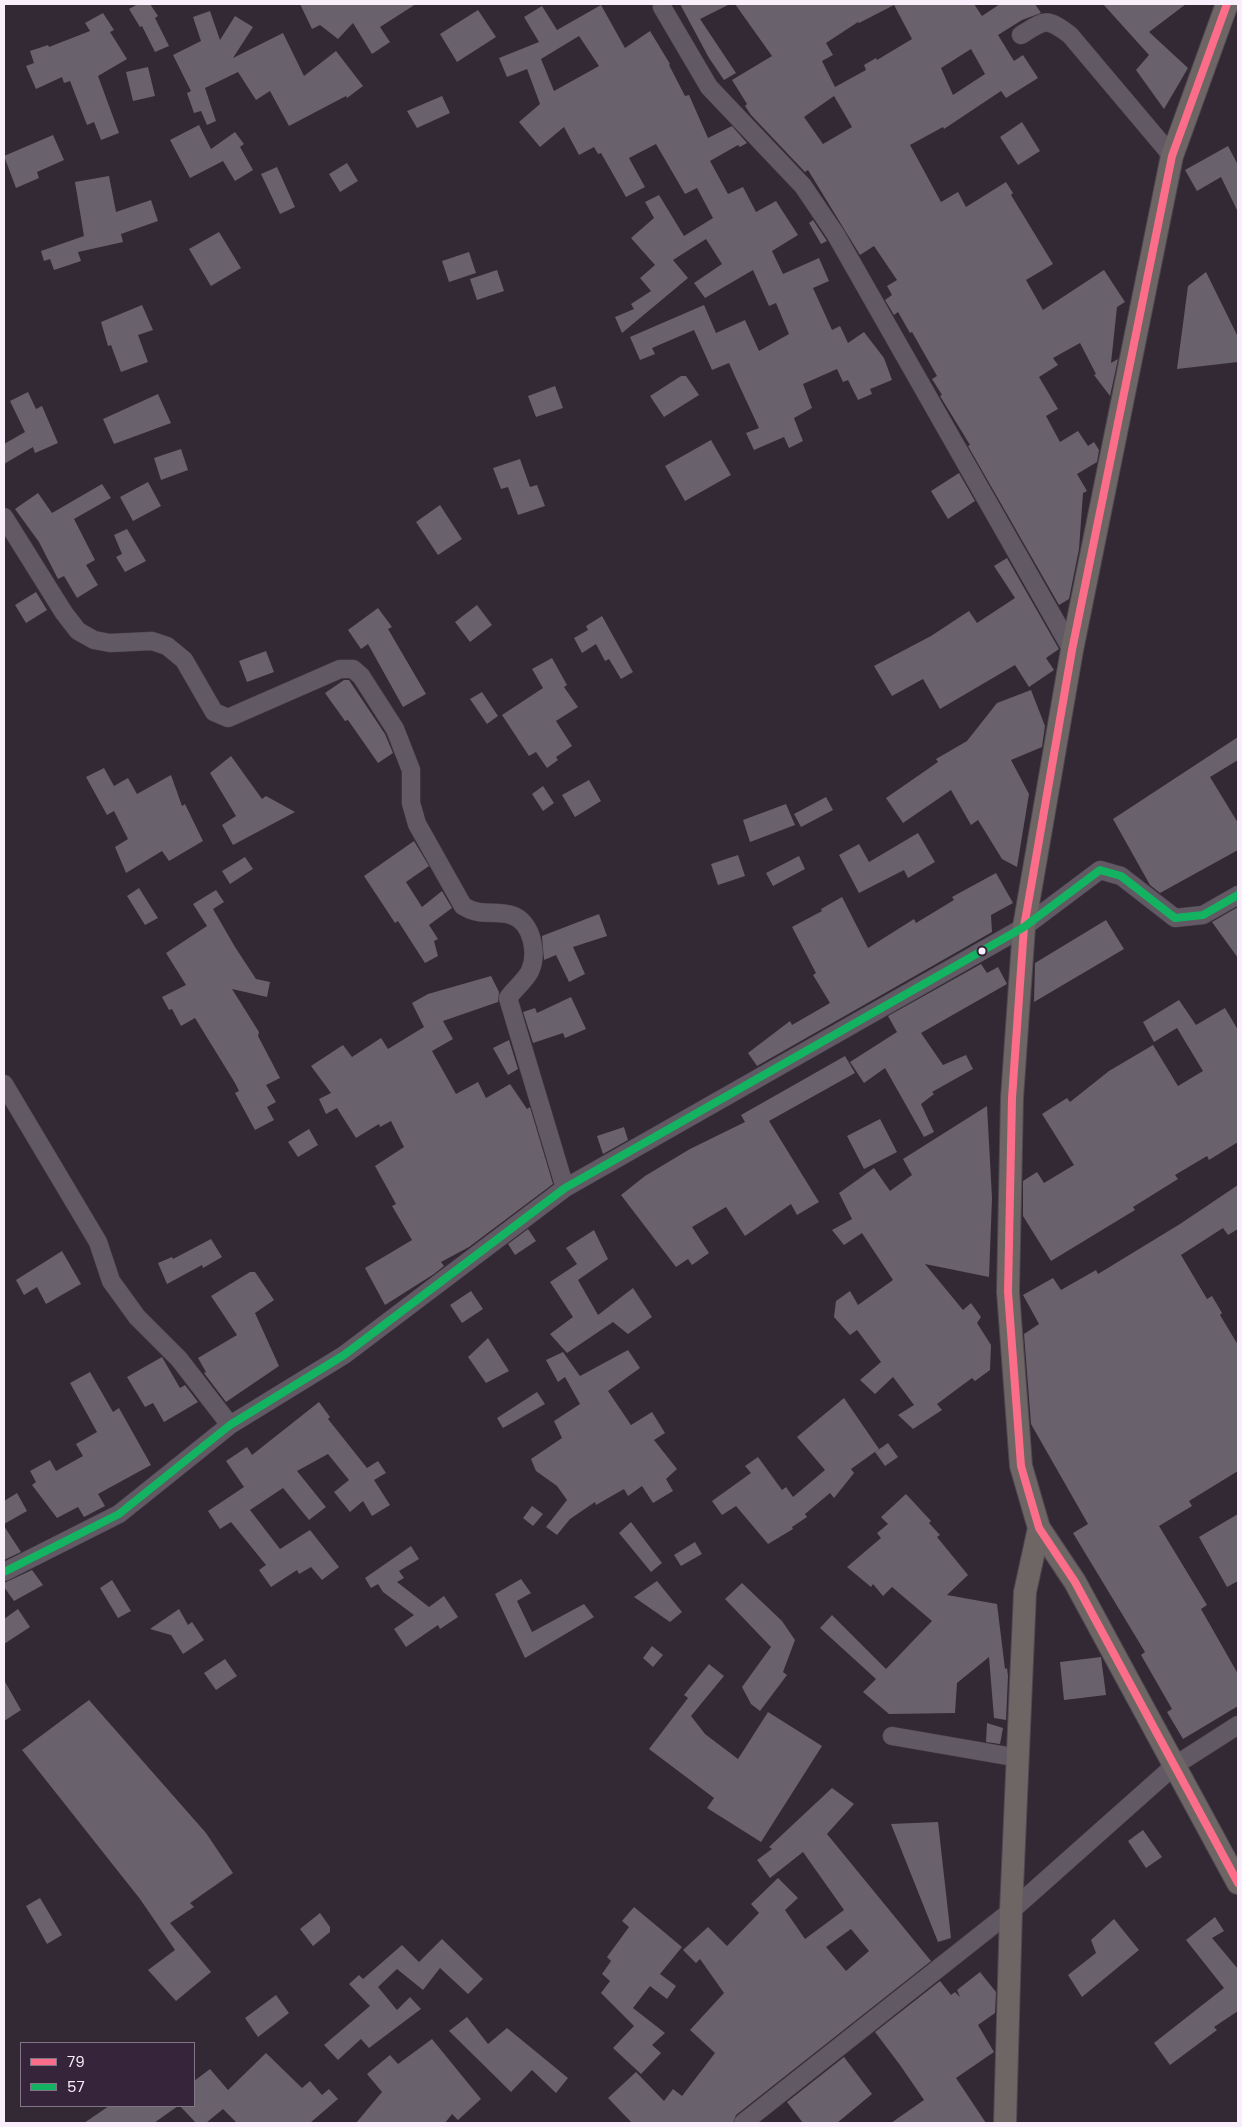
<!DOCTYPE html>
<html>
<head>
<meta charset="utf-8">
<style>
	body { margin:0 }
	#map { position:relative; width:1242px; height:2127px; overflow:hidden; background:#322935; font-family:Poppins,sans-serif }
	canvas { display:block }
	.frame { position:absolute; inset:0; border:5px solid #f9eefc; pointer-events:none }
	.legend { position:absolute; left:20px; top:2042px; width:175px; height:65px; box-sizing:border-box; background:#35243a; border:1px solid #837588; margin:0; padding:6px 9px; list-style:none; font-size:15px; color:#f9eefc }
	.legend li { display:flex; align-items:center; gap:10px; height:25px }
	.legend b { width:25px; border:1px solid #837588 }
</style>
</head>
<body>
<div id="map">
<canvas width="1242" height="2127"></canvas>
<div class="frame"></div>
<ul class="legend">
<li><b style="height:6px;background:#fb6d88"></b>79</li>
<li><b style="height:6px;background:#13b361"></b>57</li>
</ul>
</div>
<script>
const g = document.querySelector('canvas').getContext('2d');
g.lineJoin = 'round';
function fillPath(path, color) { g.fillStyle = color; g.fill(path, 'evenodd'); }
function trace(path, color, width, dash) { g.strokeStyle = color; g.lineWidth = width; g.lineCap = dash ? 'butt' : 'round'; g.setLineDash(dash || []); g.stroke(path); }
const building = new Path2D(`
	M138,4h12l8,12 -3,2 14,28 -14,6 -13,-26 -2,1 -11,-18z
	M300,4h116l-36,23 10,15 -18,12 -19,-31 -15,16 -18,-14 -8,4z
	M680,4h50l-30,15 36,54 -12,7 -15,-22z
	M735,4h239l8,12 18,-12h35l6,9 -19,7 -24,15 16,26 9,-6 15,23 -32,20 -5,-7 -57,38 -1,-2 -33,18 31,57 17,-10 8,15 40,-25 7,11 -2,2 42,69 -27,16 17,30 61,-40 21,32 -8,5 -6,56 7,-4 -8,37 -16,-21 2,-1 -16,-31 -27,15 5,7 -19,12 19,32 -12,7 14,26 18,-11 10,15 6,-4 5,8 -2,12 -20,12 10,17 -4,2 -4,56 -10,50 -10,6 -91,-159 2,-1 -30,-49 2,-1 -10,-16 5,-3 -25,-44 -2,1 -12,-21 -4,3 -9,-15 7,-5 -5,-9 10,-6 -23,-34 -14,9 -52,-85 -3,2 -54,-57 -6,-9 2,-2 -15,-24 40,-24zM894,5l18,34 -35,21 -1,-2 -12,7 2,5 -31,17 -13,-26 11,-6 -7,-12 32,-21 1,1zM971,49l14,25 -32,21 -12,-27zM834,96l18,31 -29,17 -19,-27z
	M1103,4h83l-37,28 39,36 -24,41 -28,-39 13,-15z
	M601,5l24,43 25,-17 20,33 -1,1 16,31 4,-1 19,43 24,-12 15,17 -7,4 -2,-2 -28,16 18,33 15,-7 13,25 20,-11 22,34 -26,16 11,23 36,-16 10,23 -16,7 19,42 8,-4 8,17 16,-11 20,26 8,22 -22,9 2,5 -14,6 -10,-20 -5,2 -6,-13 -34,15 9,24 -18,10 9,23 -14,7 -5,-11 -30,13 -8,-17 13,-5 -21,-45 -9,-20 -17,7 -18,-40 -42,18 3,6 -15,6 -10,-23 74,-32 12,28 29,-13 14,31 30,-17 -13,-31 -7,3 -16,-36 -48,28 -11,-15 28,-19 -16,-25 -33,21 15,18 -66,55 -7,-16 19,-8 -3,-5 20,-13 -11,-13 15,-13 -24,-27 23,-20 -9,-16 14,-7 25,41 29,-18 -16,-30 -12,6 -29,-50 -27,14 16,29 -19,10 -25,-44 -3,1 -4,-7 -15,8 -15,-28 -24,20 -21,-25 21,-18 -13,-35 -20,8 -8,-19 40,-16 -15,-25 18,-11 15,24zM579,36l20,30 -45,25 -13,-32z
	M478,10l18,27 -39,25 -17,-28z
	M210,11l10,29 15,-24 18,11 -20,31 50,-25 21,43 32,-25 27,35 -16,12 -1,-2 -57,30 -19,-35 -14,9 -18,-28 -33,16 11,33 -9,4 -6,-14 -7,2 -7,-20 4,-2 -18,-36 28,-14 -8,-24z
	M103,13l11,17 -4,2 17,27 -29,17 21,57 -18,7 -7,-18 -7,3 -17,-44 -6,2 -2,-6 -26,12 -10,-23 8,-3 -4,-12 18,-6 1,2 41,-16 -5,-8z
	M148,67l7,29 -22,5 -7,-29z
	M442,96l8,17 -33,15 -10,-17z
	M1022,122l18,29 -22,14 -18,-28z
	M199,125l12,24 24,-17 9,12 -4,3 13,23 -18,11 -12,-20 -33,17 -20,-38z
	M53,135l11,25 -27,12 2,6 -23,10 -12,-32z
	M1228,146l10,19v47l-17,-35 -24,14 -12,-21z
	M347,163l11,18 -18,11 -11,-18z
	M277,167l18,40 -15,7 -19,-40z
	M109,176l7,36 35,-12 7,21 -37,13 2,8 -45,10 3,9 -27,9 -4,-11 -6,2 -3,-10 43,-15 -9,-54z
	M813,220l14,21 -6,3 -12,-21z
	M219,232l22,36 -30,18 -22,-37z
	M469,252l7,21 -27,9 -7,-21z
	M497,270l7,21 -27,9 -7,-21z
	M1206,272l32,65v25l-61,7 11,-83z
	M142,305l11,25 -15,5 10,27 -27,10 -10,-27 -3,1 -7,-24z
	M681,376h5l13,19 -35,22 -14,-21z
	M555,386l8,22 -27,9 -8,-21z
	M28,392l8,17 6,-3 16,37 -23,10 -2,-6 -29,17v-20l21,-12 -15,-31z
	M158,394l13,29 -57,21 -11,-25z
	M711,440l20,35 -46,26 -20,-35z
	M181,449l7,21 -27,10 -7,-22z
	M520,459l10,28 7,-2 8,21 -27,9 -10,-28 -7,2 -8,-21z
	M959,473l16,28 -27,18 -17,-28z
	M148,482l13,24 -28,15 -13,-24z
	M102,484l9,14 -37,21 21,41 -9,5 12,20 -21,13 -13,-22 -6,3 -19,-37 -24,-33 23,-16 14,20z
	M440,505l22,34 -24,16 -22,-33z
	M127,529l19,32 -21,11 -9,-15 6,-3 -8,-19z
	M1007,558l52,91 -13,9 8,12 -25,17 -14,-22 -75,44 -17,-30 -31,17 -18,-30 57,-30 38,-25 8,12 38,-25 -21,-32z
	M36,592l11,18 -21,13 -11,-18z
	M477,605l15,20 -22,17 -15,-20z
	M378,608l14,19 -4,2 38,65 -23,13 -35,-63 -7,5 -13,-19z
	M602,616l31,56 -12,7 -12,-20 -4,2 -9,-17 -14,9 -8,-15 14,-8 -2,-4z
	M266,651l8,21 -27,10 -8,-21z
	M552,658l15,27 -3,2 14,20 -22,14 16,25 -16,11 2,3 -11,8 -11,-16 -7,4 -27,-41 41,-27 -11,-19z
	M344,680h5l36,54 8,19 -15,10 -30,-43 -3,1 -20,-28z
	M1031,690l14,36 -3,21 -31,13 18,34 -12,73 -15,-8 -24,-39 -7,5 -20,-35 -48,33 -17,-25 52,-36 -2,-3 31,-18 30,-38z
	M482,692l16,24 -11,8 -17,-25z
	M1238,737v23l-28,17 28,46v27l-78,43 -10,-8 -37,-66z
	M231,756l31,43 4,-3 29,16 -62,33 -11,-20 14,-9 -26,-43z
	M104,768l10,18 14,-8 9,16 34,-19 11,31 3,-2 18,37 -34,20 -7,-10 -36,22 -11,-26 13,-8 -14,-28 -7,4 -21,-38z
	M589,780l12,21 -26,16 -13,-22z
	M543,786l11,17 -11,8 -11,-17z
	M826,797l7,13 -32,17 -7,-13z
	M786,804l9,21 -45,17 -7,-22z
	M918,833l17,29 -27,16 -4,-8 -45,23 -20,-38 20,-11 10,18z
	M414,841l15,25 -23,16 16,25 20,-16 10,17 -23,17 9,14 -4,2 4,15 -13,7 -27,-42 -3,2 -31,-47z
	M738,855l7,21 -27,9 -7,-21z
	M799,856l6,13 -32,17 -7,-13z
	M245,857l8,12 -23,15 -8,-13z
	M996,873l17,30 -22,12 1,17 -235,134 -9,-13 42,-32 2,4 38,-22 -17,-28 3,-2 -24,-46 30,-16 -1,-2 21,-12 26,51 46,-29 2,4 38,-23 -2,-3z
	M139,888l19,30 -13,7 -18,-29z
	M216,890l8,12 -11,7 22,38 21,32 14,3 -3,15 -35,-8 27,43 -1,4 22,42 -14,7 10,17 -9,5 7,13 -19,10 -20,-37 4,-2 -4,-8 -40,-65 -14,8 -9,-17 -3,1 -7,-13 24,-12 -20,-32 41,-27 -14,-22z
	M1238,907v51l-26,-36z
	M599,914l8,22 -34,11 12,27 -16,8 -13,-27 -12,5 -2,-24z
	M1106,920l18,29 -90,53 1,-39z
	M981,964l6,9 11,-6 9,17 -86,49 22,32 23,-10 7,14 -41,23 2,2 -13,10 13,28 -10,5 -39,-69 -21,15 -14,-21 47,-30 -9,-16z
	M491,976l8,16 -1,10 -55,19 10,18 -21,12 24,43 22,-12 8,16 24,-14 17,25 3,-2 23,77 -84,63 -28,15 3,4 -10,8 -49,31 -20,-37 47,-28 -20,-34 4,-2 -21,-38 29,-19 -13,-26 -11,6 -1,-3 -23,14 -19,-30 -11,6 -7,-15 12,-6 -20,-27 32,-21 9,12 29,-19 7,11 36,-22 -12,-24 16,-9z
	M571,997l15,32 -21,9 -2,-5 -30,10 -10,-31 12,-4 2,5z
	M1179,1000l17,25 29,-17 13,22v112l-29,18 -2,-4 -32,19 3,4 -45,28 2,3 -84,51 -28,-45v-35l14,-9 7,11 30,-18 -32,-51 25,-16 3,4 39,-31 44,-26 25,41 25,-15 -26,-43 -23,14 -11,-20z
	M509,1040l9,29 -10,6 -15,-27z
	M845,1056l10,17 -86,48 50,81 -22,13 -6,-11 -46,32 -19,-29 -34,20 17,26 -17,12 -4,-6 -12,8 -55,-72 24,-19 45,-27 55,-27 -4,-7z
	M987,1106l5,92 -3,79 -64,-13 38,46 8,-7 10,14 -4,6 14,22 -1,25 -15,11 -3,-3 -35,26 5,6 -29,19 -15,-14 16,-10 -21,-28 -18,17 -15,-14 21,-18 -24,-32 -7,5 -16,-18 2,-16 14,-10 8,14 35,-25 -31,-47 -18,12 -12,-15 20,-11 -13,-26 35,-25 16,23 22,-16 -9,-16z
	M880,1119l17,33 -33,17 -17,-33z
	M624,1127l4,13 -25,14 -6,-18z
	M309,1129l9,16 -20,12 -10,-15z
	M1238,1185v44l-10,6 -5,-7 -42,27 26,44 5,-3 10,17 -2,2 18,30v126l-49,30 3,5 -33,20 48,79 -6,4 37,65v32l-55,33 -16,-27 5,-3 -31,-54 4,-3 -72,-119 15,-9 -57,-100 -7,-90 15,-10 -16,-29 30,-17 8,12 35,-20 2,4 82,-50z
	M528,1229l8,12 -21,14 -7,-11z
	M594,1230l14,29 -30,21 20,35 35,-27 19,29 -24,17 -15,-12 -46,31 -17,-19 23,-17 -23,-35 27,-18 -11,-16z
	M211,1239l11,18 -19,11 -1,-3 -35,19 -9,-21 14,-6 1,2z
	M62,1251l19,33 -35,20 -9,-17 -13,8 -8,-15z
	M250,1272h5l19,28 -19,13 24,53 -53,36 -22,-29 2,-1 -8,-14 39,-23 -26,-39z
	M471,1291l12,18 -21,14 -12,-18z
	M488,1338l21,33 -23,12 -18,-26z
	M628,1350l12,18 -32,23 23,34 21,-13 13,21 -11,7 23,29 -11,10 7,12 -20,12 -11,-17 -14,10 -4,-7 -28,16 -1,-3 -25,17 -13,16 -11,-8 21,-27 -10,-14 -21,-15 -5,-12 31,-21 -8,-17 26,-17 -15,-27 -7,5 -12,-22 17,-8 17,24z
	M162,1357l18,31 5,-3 13,17 -34,20 -11,-19 -8,4 -18,-30z
	M90,1372l23,40 6,-4 32,57 -53,29 7,12 -21,11 -6,-10 -21,11 -25,-33 4,-3 -6,-11 20,-11 6,11 27,-15 -7,-12 21,-12 -27,-49z
	M537,1392l8,12 -42,24 -6,-10z
	M844,1398l35,51 -28,20 3,4 -20,25 -4,-5 -25,21 2,3 -15,10 1,2 -25,15 -32,-38 -14,9 -10,-14 39,-28 -6,-7 13,-9 24,33 4,-3 7,10 32,-27 -28,-33z
	M319,1402l11,15 -2,2 39,49 11,-7 8,12 -12,7 16,25 -18,11 -9,-15 -13,11 -16,-20 15,-12 -21,-26 -31,17 29,36 -17,13 -26,-32 -33,22 30,39 30,-19 29,37 -17,13 -11,-13 -12,7 -2,-4 -26,17 -12,-17 7,-5 -35,-43 -11,7 -12,-18 36,-24 -18,-26 21,-14 5,8z
	M888,1443l10,14 -13,9 -10,-14z
	M17,1493l10,18 -23,13v-23z
	M906,1494l25,27 -2,2 11,12 -3,2 31,38 -21,20 50,9 8,65 2,-1 1,8 -2,44 -12,-2 -5,-61 -32,26 -2,30 -66,1 -26,-22 13,-13 -56,-51 12,-13 54,54 46,-48 -40,-34 -9,9 -10,-12 -2,3 -24,-20 34,-29 -4,-5 11,-9 -7,-7z
	M532,1506l11,8 -10,12 -10,-8z
	M1238,1514v67l-11,6 -28,-50z
	M631,1522l31,41 -11,9 -32,-39z
	M4,1526l17,26 -17,8z
	M695,1542l7,12 -21,12 -7,-11z
	M411,1546l8,13 -20,12 5,7 -7,4 32,25 15,-11 14,21 -18,12 -2,-4 -32,22 -12,-18 20,-14 -31,-23 -5,-8 -7,4 -6,-10z
	M32,1570l11,15 -29,16 -10,-14v-4z
	M521,1579l10,14 -14,8 15,31 52,-28 10,13 -69,41 -30,-64z
	M112,1580l19,31 -13,7 -18,-30z
	M657,1581l25,31 -12,10 -36,-25z
	M742,1583l40,38 13,19 -12,32 4,3 -27,36 -9,-7 -9,-17 29,-40 -46,-48z
	M18,1609l12,18 -26,17v-25z
	M179,1609l9,16 4,-3 12,18 -21,14 -12,-19 -21,-6z
	M652,1646l11,9 -10,12 -10,-9z
	M1101,1657l5,38 -42,5 -4,-38z
	M225,1659l12,17 -21,14 -12,-17z
	M709,1664l15,12 -33,40 14,18 33,25 30,-47 54,34 -61,96 -54,-34 7,-10 -65,-49 39,-51 -4,-3z
	M4,1680l17,30 -17,11z
	M89,1700l117,133 27,40 -43,30 4,4 -24,16 41,49 -35,29 -28,-31 27,-20 -35,-51 -118,-149z
	M987,1723l16,5 -3,16 -14,-2z
	M832,1788l22,16 -27,30 104,127 -195,154 -3,8h-101l-24,-25 28,-26 28,29 9,-12 9,7 33,-43 -25,-23 34,-37 -24,-34 -4,4 -13,-13 25,-23 19,19 32,-33 -8,-9 27,-26 20,20 -13,12 20,29 39,-29 -41,-58 -33,26 -13,-18 15,-11 -3,-2zM851,1929l18,22 -23,20 -20,-24z
	M938,1822l13,116 -13,4 -47,-118z
	M1143,1830l19,27 -16,11 -18,-27z
	M40,1898l22,37 -15,9 -21,-38z
	M634,1907l48,40 -22,27 16,12 -9,13 -17,-13 -17,22 32,25 -13,12 9,8 -20,21 -28,-26 21,-22 -33,-33 9,-12 -8,-7 9,-13 -4,-4 22,-30 -7,-6z
	M320,1913l10,14v5l-17,14 -13,-17z
	M1215,1917l9,14 -12,7 26,31v42l-24,16 3,3 -47,35 -16,-22 70,-55 -38,-48z
	M1114,1919l25,31 -57,47 -14,-22 28,-22 -5,-13z
	M442,1939l41,40 -15,15 -28,-26 -17,22 -26,-21 -19,18 19,23 13,-13 11,12 -52,39 -8,-9 -23,21 -14,-15 46,-39 -21,-22 10,-9 4,4 39,-34 17,17z
	M980,1972l16,20 -1,21 -17,12 16,27 -38,26 30,45h-95l33,-23 -24,-35 -25,-33 65,-51 11,14 4,-3 5,5 -3,-7z
	M276,1995l13,18 -31,24 -13,-19z
	M467,2017l21,27 19,-16 61,50 -12,15 -24,-23 -21,22 -62,-61z
	M432,2039l49,60 -23,21 -6,-6 -7,9h-89l26,-31 -15,-18 23,-19 8,9z
	M266,2053l36,35 8,-7 12,14 7,-6 9,10 -28,24h-73l-14,-14 -17,14h-10l-16,-17h14v-25l16,-12 18,21z
	M844,2057l28,37 -35,29h-34l-16,-21z
	M109,2106h69l-24,17h-70z`);
const minor = new Path2D(`
	M662,7l47,80 94,99 33,49 236,415
	M1021,35c24,-15 25,-18 49,0l102,121
	M4,517l60,96 14,18 16,9 16,3 42,-2 15,5 17,14 30,52 14,6 112,-49h13l8,7 34,53 16,41v33l6,21 46,82c18,11 30,4 48,9 21,6 27,38 19,56 -4,9 -16,18 -22,27l57,190
	M4,1084l94,158 13,39 26,36 42,42 51,66
	M4,1572l115,-58 111,-89 114,-70 221,-167 459,-261 76,-57 21,6 54,42 28,-3 35,-20
	M892,1736l127,22
	M743,2123l268,-212 163,-145 64,-41`);
const major = new Path2D(`
	M1227,4l-55,152 -100,494 -48,277 -12,171 -4,194 13,174 18,62 36,54 163,301
	M1005,2123l6,-212 14,-319 14,-64`);
const bus1 = new Path2D(`
	M1227,4l-55,152 -100,494 -48,277 -12,171 -4,194 13,174 18,62 36,54 163,301`);
const bus2 = new Path2D(`
	M4,1572l115,-58 111,-89 114,-70 221,-167 459,-261 76,-57 21,6 54,42 28,-3 35,-20`);
const markers = [
	[982,951,4.5,"#f9eefc"]
];
fillPath(building, '#69616b');
trace(minor, '#4f4751', 19);
trace(major, '#4f4751', 24);
trace(minor, '#615963', 18);
trace(major, '#6e6565', 22);
trace(bus1, '#fb6d88', 8);
trace(bus2, '#13b361', 8);
for (const [x, y, r, color] of markers) { const dot = new Path2D(); dot.arc(x, y, r, 0, 2 * Math.PI); g.fillStyle = color; g.fill(dot); trace(dot, '#35243a', 2); }
</script>
</body>
</html>
